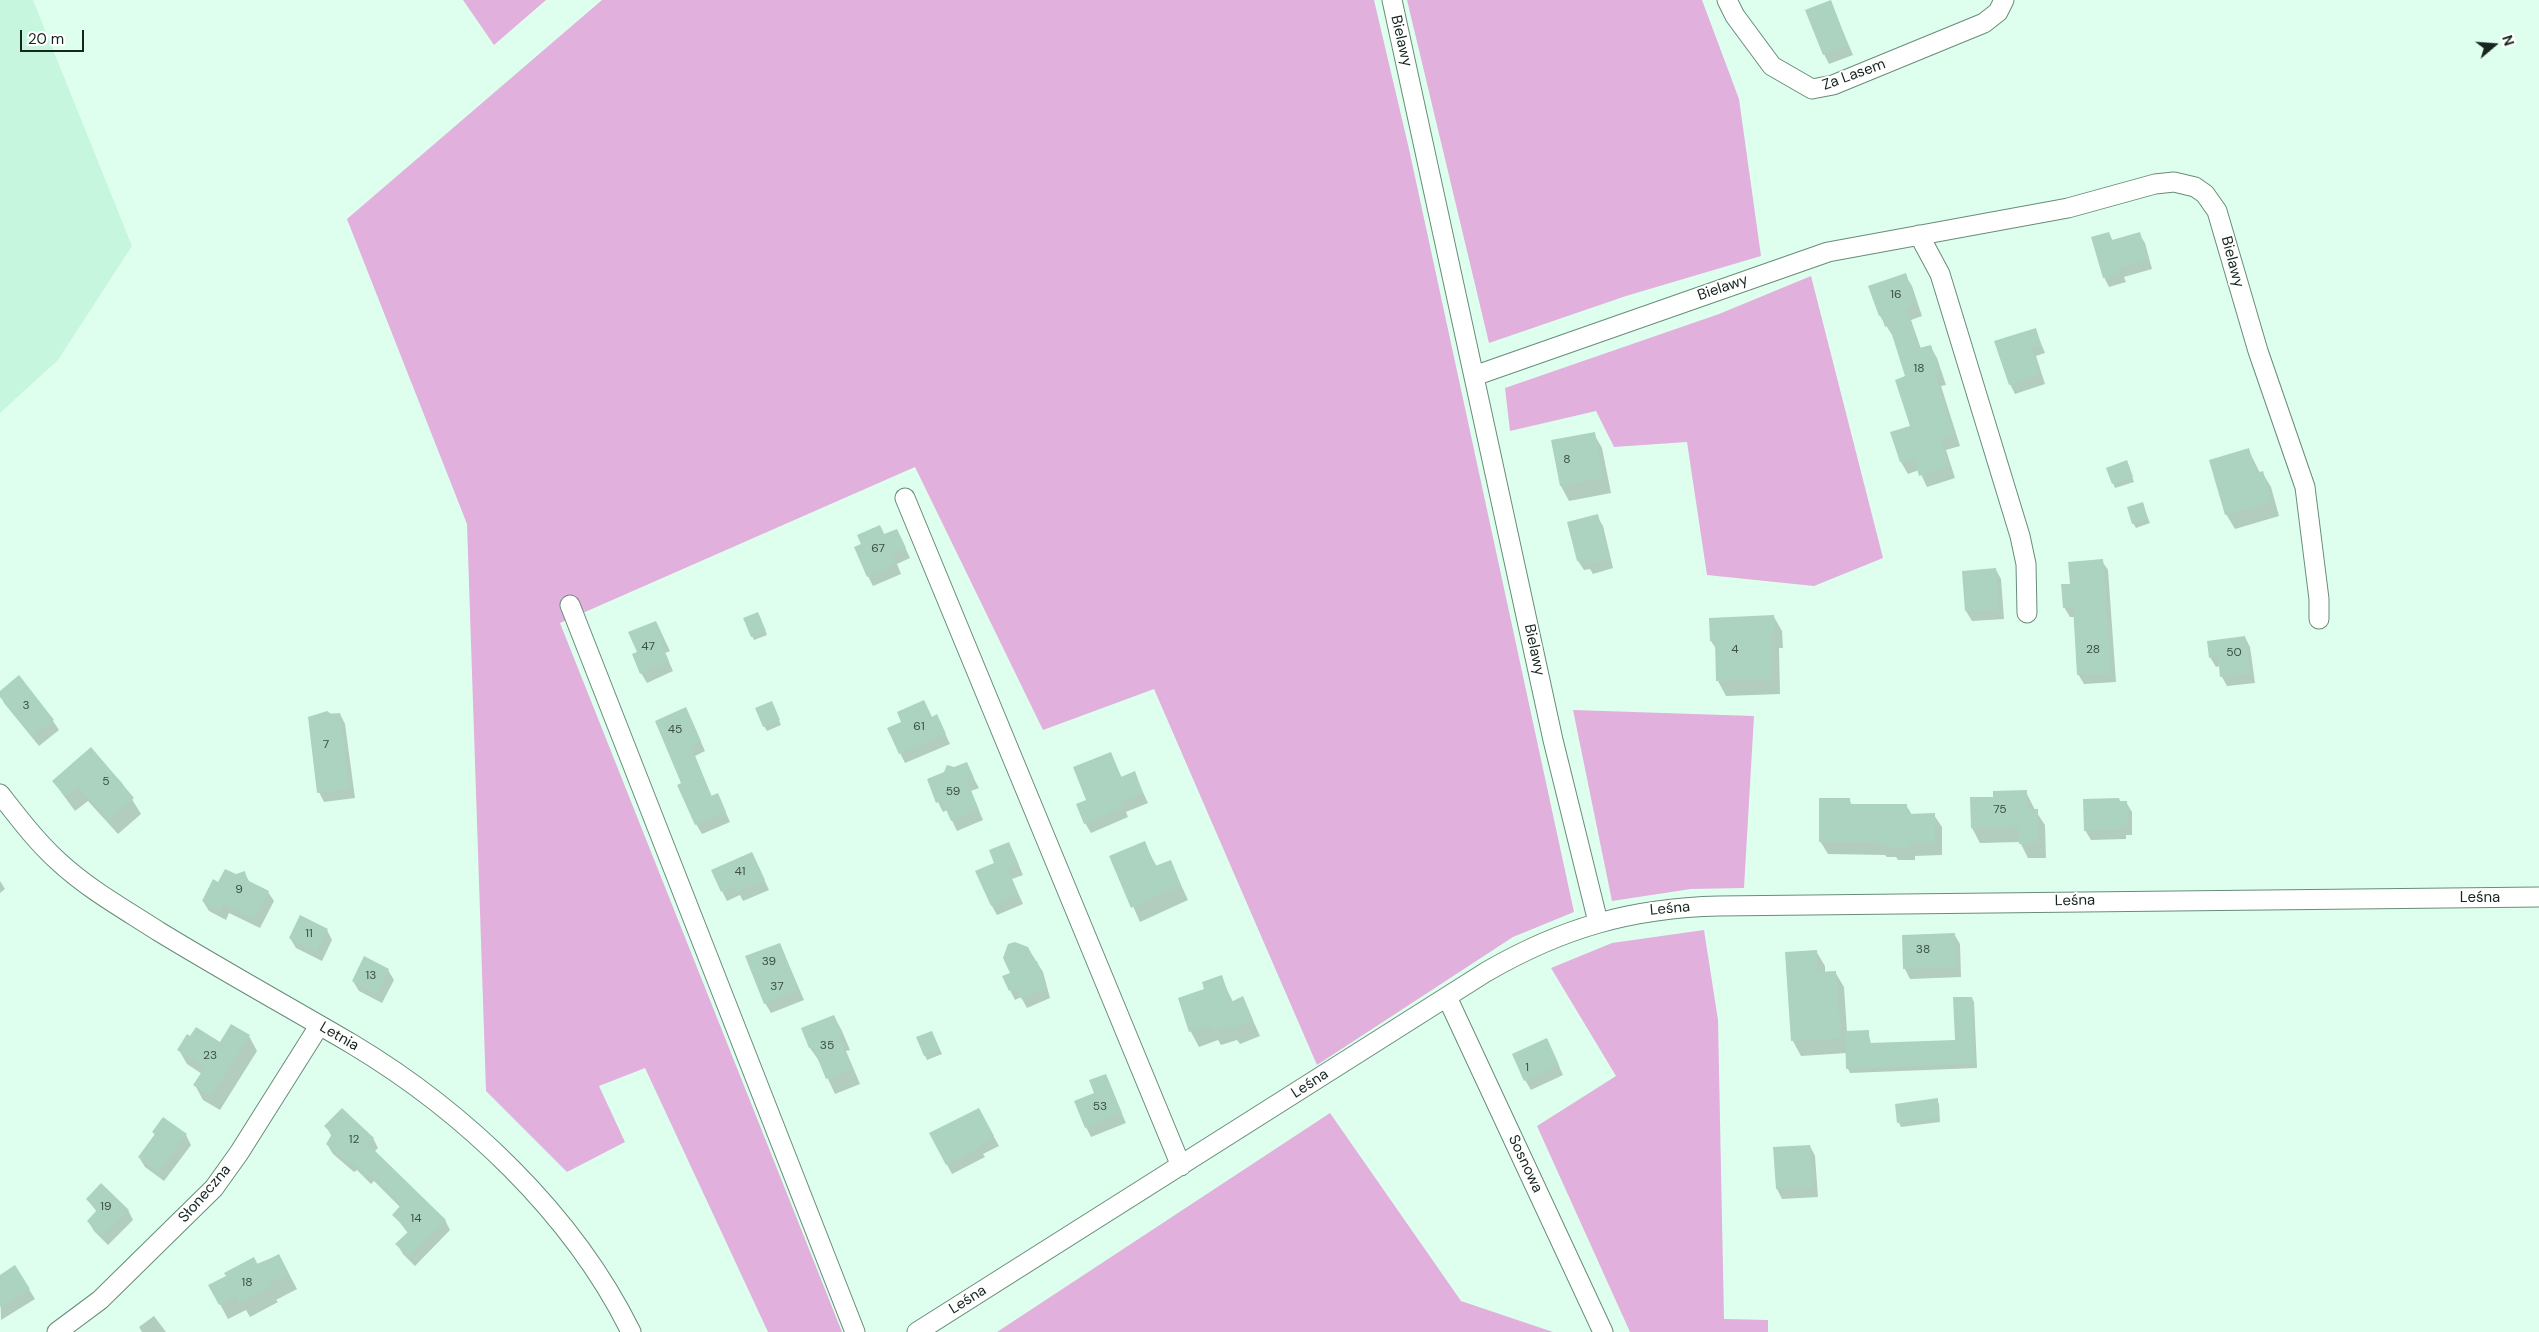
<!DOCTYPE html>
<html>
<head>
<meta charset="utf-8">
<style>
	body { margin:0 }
	#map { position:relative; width:2539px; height:1332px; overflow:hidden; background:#dfffee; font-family:"DM Sans",sans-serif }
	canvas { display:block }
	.north { position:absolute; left:2469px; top:20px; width:50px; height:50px; -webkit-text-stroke:4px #fff; paint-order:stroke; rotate:72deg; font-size:14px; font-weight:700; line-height:20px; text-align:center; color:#16251e }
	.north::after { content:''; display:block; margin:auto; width:18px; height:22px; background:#16251e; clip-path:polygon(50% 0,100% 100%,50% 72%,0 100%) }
	.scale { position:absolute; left:20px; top:30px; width:64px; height:22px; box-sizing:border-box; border:2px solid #16251e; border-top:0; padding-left:6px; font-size:15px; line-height:18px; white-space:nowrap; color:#16251e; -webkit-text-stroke:4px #fff; paint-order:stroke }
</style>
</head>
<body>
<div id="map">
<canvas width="2539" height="1332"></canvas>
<div class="north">N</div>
<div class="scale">20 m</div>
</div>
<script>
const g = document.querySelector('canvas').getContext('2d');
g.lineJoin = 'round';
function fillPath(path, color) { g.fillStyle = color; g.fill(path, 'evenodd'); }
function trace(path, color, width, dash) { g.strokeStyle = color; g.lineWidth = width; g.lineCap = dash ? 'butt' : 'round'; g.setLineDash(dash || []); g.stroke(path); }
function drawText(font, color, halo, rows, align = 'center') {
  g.font = font + ' "DM Sans",sans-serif'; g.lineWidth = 4; g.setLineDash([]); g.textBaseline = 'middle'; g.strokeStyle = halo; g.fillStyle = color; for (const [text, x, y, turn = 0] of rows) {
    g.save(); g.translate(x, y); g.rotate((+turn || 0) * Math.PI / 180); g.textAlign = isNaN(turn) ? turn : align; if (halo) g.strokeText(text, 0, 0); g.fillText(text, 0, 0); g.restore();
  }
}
const built = new Path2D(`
	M0,0h33l99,246 -74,114 -58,53z`);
const forest = new Path2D(`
	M463,0h83l-52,45z
	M602,0h772l35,149 165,763 -61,25 -196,128 -163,-376 -111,41 -128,-263 -355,156 282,709h-74l-123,-264 -46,18 26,56 -58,30 -81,-81 -19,-567 -120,-305z
	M1407,0h295l37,99 22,157 -135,40 -137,47z
	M1811,276l72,282 -69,28 -107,-11 -20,-133 -73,5 -18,-36 -86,20 -5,-43 214,-74z
	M1573,710l181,6 -10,172 -53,1 -79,12z
	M1704,930l14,90 6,299 44,1v12h-138l-93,-206 79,-50 -65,-108 61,-25z
	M1330,1113l131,188 92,31h-556z`);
const shadow = new Path2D(`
	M1830,1l23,54 -24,9 -5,-10z
	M2109,234l4,7 26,-7 6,9 7,26 -28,8 2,5 -17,5 -5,-10z
	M1905,275l7,11 10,30 -11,4 10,29 9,-3 7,12 9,27 -5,1 19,60 -14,4 9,28 -28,9 -8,-17 -11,4 -7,-12 -9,-30 19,-6 -4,-49 -13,-39 -14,-22 -10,-30z
	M2035,329l10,24 -9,3 9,28 -30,10 -5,-10z
	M1594,434l8,14 9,45 -42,8 -8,-15 -9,-45z
	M2248,449l12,24 2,-1 9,15 8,29 -44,13 -9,-15z
	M2127,462l7,20 -19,6 -8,-20z
	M2142,503l8,20 -14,5 -3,-5z
	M1597,516l6,10 10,42 -20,6 -3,-5 -6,1 -6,-9z
	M880,526l5,10 12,-6 13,28 -13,6 4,10 -28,12 -5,-10 -6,-31z
	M2102,561l6,9 8,112 -32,2 -6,-10 -3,-57h-5l-6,-10 7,-22z
	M1996,570l5,9 3,40 -32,2 -6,-10 -2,-39z
	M1774,617l8,14 1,17h-4l1,46 -54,2 -8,-15 -1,-31 -6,-9z
	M760,618l7,17 -13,5 -2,-4z
	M656,622l14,29 -5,2 8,18 -26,12 -6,-10 -2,-20z
	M2245,637l5,10 5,36 -28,3 -5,-9 -2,-11 -4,1 -6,-10z
	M0,692l53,29 6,9 -20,16 -35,-43z
	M924,701l8,17 5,-2 13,28 -45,19 -5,-10 3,-30z
	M774,707l7,18 -14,6 -3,-5z
	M686,709l19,42 -10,5 17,41 6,-2 12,27 -28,12 -6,-10 -13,-40z
	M321,713l19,1 5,10 10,74 -31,4 -5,-10z
	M91,749l31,34 19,31 -23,20 -30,-33 -13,10 -22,-30z
	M1111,754l11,24 12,-5 14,30 -22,9 2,5 -37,16 -6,-10 3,-22z
	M966,764l13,24 -8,3 12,29 -26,11 -10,-21 -4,2 -5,-10 16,-33z
	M2026,792l9,18 10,15 1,33h-18l-8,-16 -40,1 -8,-15 22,-30z
	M1849,799l3,6h54l6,10h22l8,12v28l-27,1v4h-17l-2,-3h-9l-2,-2 -57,-1 -8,-13z
	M2121,802h5l6,10v23h-6v4l-35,1 -6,-10z
	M1009,843l14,32 -11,4 11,25 -26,11 -5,-9 4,-42z
	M1144,843l13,24 13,-6 18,39 -48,22 -29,-65z
	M752,853l17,37 -26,11 -3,-6 -13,6 -5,-10z
	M244,872l6,11 18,9 6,9 -14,27 -31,-15 -3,7 -17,-9 -6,-10 16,-17z
	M0,881l5,8 -5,4z
	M327,930l5,10 -10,21 -26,-13 -6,-10z
	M1954,934l6,10 1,33 -51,2 -5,-10 -2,-33z
	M780,944l24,56 -33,13 -6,-10z
	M1028,948l15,24 7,26 -23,10 -6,-11 -6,3 -5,-10 1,-16z
	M1816,951l9,15v7l10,-1 9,15 3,45 21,-1 3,13 86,-3 15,-43 2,4 3,66 -127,5 -2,-4 -1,-16 -46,3 -8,-15 -7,-88z
	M365,958l23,12 6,10 -12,23 -23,-12 -6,-10z
	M1221,977l12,25 10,-4 17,38 -20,8 -3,-4 -16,5 -3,-5 -19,7 -8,-15 -12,-33 27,-9z
	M834,1016l8,15 8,19 -4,1 14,33 -25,10 -15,-32 -10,-14 -7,-19z
	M249,1036l8,15 -37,59 -17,-10 -8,-15 7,-11 -15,-10 -8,-14 41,-6z
	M934,1037l8,17 -15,6 -10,-22z
	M1552,1050l11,25 -32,15 -6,-10z
	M1105,1075l21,48 -35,14 -5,-10 10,-33z
	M1937,1100l2,4 1,18 -39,5 -2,-4z
	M984,1119l15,27 -16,8 2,3 -33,17 -21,-40z
	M326,1126l47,12 5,10 -4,4 71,68 5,10 -35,36 -12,-12 -6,-10 11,-11 -14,-18 7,-7 -27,-27 -3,3 -14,-14 -3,2 -21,-18 -6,-10 5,-7z
	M154,1133l32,2 5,10 -27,36 -19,-14 -6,-10 16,-21z
	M1810,1146l5,10 3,41 -36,2 -5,-10 -2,-41z
	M87,1199l41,11 5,10 -25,25 -14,-14 -6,-10 9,-9z
	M279,1255l18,34 -21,11 2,2 -28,15 -4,-7 -18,9 -8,-15 7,-28z
	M15,1267l20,32 -34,21 -1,-44z
	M154,1316l12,16h-24l-3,-5z`);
const building = new Path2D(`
	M1831,0l17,45 -25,10 -18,-45z
	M2109,232l3,8 28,-8 8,27 -28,8 1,5 -18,6 -12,-41z
	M1906,273l10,31 -10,4 13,40 12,-3 9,27 -5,2 19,60 -13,4 8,28 -30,10 -5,-18 -14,4 -10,-30 20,-6 -15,-46 10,-4 -16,-51 -4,2 -4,-12 -2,1 -11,-30z
	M2036,328l5,16 -10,3 9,27 -31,11 -15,-44z
	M1595,432l8,46 -43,8 -9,-46z
	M2249,448l7,25 7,-2 9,31 -47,13 -16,-55z
	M2127,460l6,17 -21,7 -6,-16z
	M2143,502l5,17 -16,5 -5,-17z
	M1598,514l11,45 -23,5 -1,-5 -8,2 -10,-39z
	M880,525l4,9 13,-5 9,19 -13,6 4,10 -30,13 -13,-30 7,-3 -4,-9z
	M2103,559l8,114 -34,2 -4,-68 -10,1 -2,-24h9l-2,-22z
	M1996,568l3,41 -34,2 -3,-40z
	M758,612l8,19 -15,6 -8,-19z
	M1774,615l1,18h-4l1,46 -56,2 -1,-40h-5l-1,-23z
	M656,621l9,20 -4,2 8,18 -29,13 -8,-20 5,-2 -9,-20z
	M2245,636l5,37 -30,4 -2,-21 -9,2 -2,-17z
	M19,675l35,45 -21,17 -33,-40v-6z
	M924,700l8,17 5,-3 9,20 -47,20 -12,-26 14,-6 -4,-10z
	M772,701l8,19 -17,7 -8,-19z
	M686,707l15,34 -10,5 20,50 7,-3 8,19 -31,13 -18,-40 4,-2 -26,-62z
	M327,711l4,3 9,-1 10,76 -33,4 -9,-76z
	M91,747l43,51 -25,22 -31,-33 -12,10 -14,-16z
	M1111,752l10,25 14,-6 8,22 -22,9 3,5 -40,17 -8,-20 10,-4 -13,-33z
	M967,762l7,16 -7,3 12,29 -28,11 -9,-21 -6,3 -9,-24 17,-7 3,-7 7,2z
	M2027,790v19h11v34l-19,1 -1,-17 -47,1 -1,-31h23v-6z
	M1819,798h31v6h57v10l28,-1v30h-26v5h-20v-3h-11v-3h-59z
	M2119,798l1,3h7l1,24h-7v4l-37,2 -1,-32z
	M1145,841l10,25 16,-6 10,25 -50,23 -22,-52z
	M1009,842l10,23 -11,4 10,25 -27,12 -16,-35 19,-8 -5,-13z
	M752,852l13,28 -29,12 -2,-6 -13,6 -10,-22z
	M225,869l11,5 9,-3 2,9 22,11 -15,28 -30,-15 -4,7 -18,-10 11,-22 5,3z
	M300,915l28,14 -12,23 -27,-14z
	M1955,933l2,35 -54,1 -1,-34z
	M1015,942l13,5 7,15 2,-1 9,27 -25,11 -5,-11 -7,3 -7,-15 8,-3 -7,-15 5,-14z
	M780,943l19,47 -35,14 -19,-48z
	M1817,950l1,22 18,-1 5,67 -50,3 -6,-89z
	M364,956l25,13 -12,25 -25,-13z
	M1222,975l9,27 12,-6 10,24 -23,9 -1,-4 -17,6 -2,-6 -21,7 -11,-34 26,-9 -2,-7z
	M1953,997h19l3,66 -129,6 -1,-38 24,-1v13l86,-3z
	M834,1015l8,20 -3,1 13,33 -26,10 -13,-32 -4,1 -8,-20z
	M231,1024l19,11 -39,61 -18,-11 12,-18 -28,-17 10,-16 3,2 6,-9 24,15z
	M932,1031l8,19 -16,6 -8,-19z
	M1547,1038l12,27 -35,16 -12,-27z
	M1106,1074l16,39 -37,15 -11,-27 20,-8 -5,-13z
	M1938,1098v20l-41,5 -2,-19z
	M342,1108l32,30 -6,6 78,76 -37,37 -14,-13 14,-13 -17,-16 9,-10 -33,-33 -3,4 -14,-15 -3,2 -22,-19 6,-10 -8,-8z
	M979,1108l15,28 -15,8 1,3 -34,18 -17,-32z
	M163,1117l24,17 -29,39 -20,-16 17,-23 -3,-2z
	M1810,1145l3,42 -37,2 -3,-42z
	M101,1183l28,27 -27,26 -15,-15 10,-11 -11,-11z
	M279,1254l10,20 -20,10 2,3 -31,16 -4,-7 -17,9 -11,-20 18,-9 -2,-3 30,-16 4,8z
	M15,1265l15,24 -30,18v-32z`);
const minor = new Path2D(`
	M1392,0l161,740 45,182
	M1727,0l8,16 37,50 40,23 21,-4 151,-62 14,-11 6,-12
	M1919,235l21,39 80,262 6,28 1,49
	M1474,376l354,-124 240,-44 87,-24 19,-2 21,5 10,7 12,17 41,140 47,136 14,112v20
	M905,498l276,668
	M570,605l285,727
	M0,794c18,23 36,47 58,67 30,28 66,48 100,70 64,39 129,75 194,113 112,67 221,170 279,288
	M1447,997l156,335
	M57,1332l43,-32 114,-112 25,-35 80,-127
	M917,1332l569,-360c76,-44 145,-64 233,-66l820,-9`);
const numberNames = [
	["16",1896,295],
	["18",1919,369],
	["8",1567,460],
	["67",878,549],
	["47",648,647],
	["4",1735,650],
	["28",2093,650],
	["50",2234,653],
	["3",26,706],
	["61",919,727],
	["45",675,730],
	["7",326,745],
	["5",106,782],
	["59",953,792],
	["75",2000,810],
	["41",740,872],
	["9",239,890],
	["11",309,934],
	["38",1923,950],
	["39",769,962],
	["13",371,976],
	["37",777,987],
	["35",827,1046],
	["23",210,1056],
	["1",1527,1068],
	["53",1100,1107],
	["12",354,1140],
	["19",106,1207],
	["14",416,1219],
	["18",247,1283]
];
const streetNames = [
	["Bielawy",1401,41,77],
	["Za Lasem",1854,75,-20],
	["Bielawy",2232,262,75],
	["Bielawy",1723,288,-19],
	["Bielawy",1534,650,78],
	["Leśna",2480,898],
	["Leśna",2075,901,-1],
	["Leśna",1670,909,-5],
	["Letnia",339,1037,30],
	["Leśna",1310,1084,-33],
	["Sosnowa",1525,1164,65],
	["Słoneczna",205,1194,-49],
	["Leśna",968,1300,-32]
];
fillPath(built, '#c6f6de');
fillPath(forest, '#e1b0dd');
fillPath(shadow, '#0003');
fillPath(building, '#acd3bf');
trace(minor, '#688c7a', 21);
trace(minor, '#fff', 19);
drawText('12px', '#3c5046', null, numberNames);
drawText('15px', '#16251e', '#fff', streetNames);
</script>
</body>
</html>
